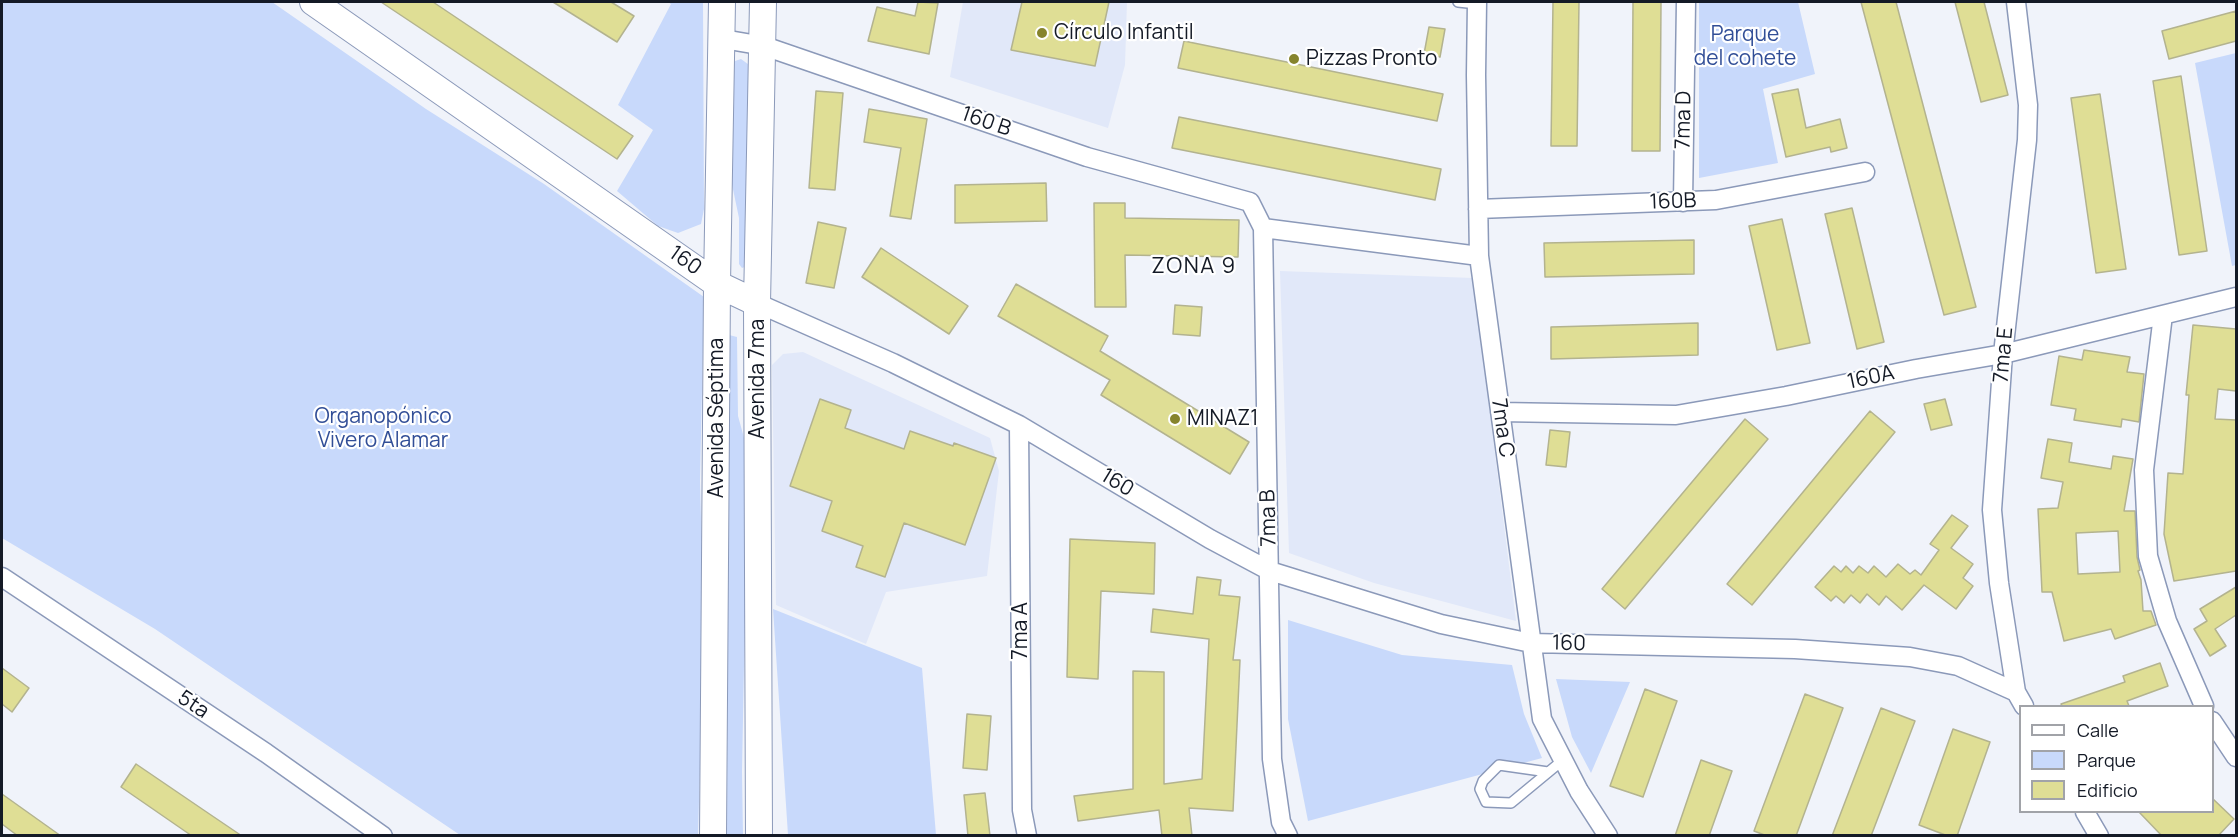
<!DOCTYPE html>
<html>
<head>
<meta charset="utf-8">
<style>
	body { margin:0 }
	#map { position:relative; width:2238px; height:837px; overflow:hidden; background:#f0f3fa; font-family:Manrope,sans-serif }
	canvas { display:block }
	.frame { position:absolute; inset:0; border:3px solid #141a26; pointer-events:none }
	.legend { position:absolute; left:2019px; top:705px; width:195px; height:108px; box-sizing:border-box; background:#fff; border:2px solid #a1a3a8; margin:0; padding:8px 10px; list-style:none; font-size:18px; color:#141a26 }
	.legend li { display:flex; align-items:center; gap:12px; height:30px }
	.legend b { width:30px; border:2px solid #a1a3a8 }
</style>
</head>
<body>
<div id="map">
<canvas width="2238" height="837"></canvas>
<div class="frame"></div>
<ul class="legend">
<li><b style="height:8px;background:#fff"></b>Calle</li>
<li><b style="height:16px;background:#c8d9fb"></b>Parque</li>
<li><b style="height:16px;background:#dfde95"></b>Edificio</li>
</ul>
</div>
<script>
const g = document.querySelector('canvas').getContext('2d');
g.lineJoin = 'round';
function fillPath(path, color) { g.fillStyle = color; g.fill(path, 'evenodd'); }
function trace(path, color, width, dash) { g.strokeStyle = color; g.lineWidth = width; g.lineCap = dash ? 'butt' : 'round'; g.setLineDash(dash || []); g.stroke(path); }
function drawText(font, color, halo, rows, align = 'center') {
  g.font = font + ' Manrope,sans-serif'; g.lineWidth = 4.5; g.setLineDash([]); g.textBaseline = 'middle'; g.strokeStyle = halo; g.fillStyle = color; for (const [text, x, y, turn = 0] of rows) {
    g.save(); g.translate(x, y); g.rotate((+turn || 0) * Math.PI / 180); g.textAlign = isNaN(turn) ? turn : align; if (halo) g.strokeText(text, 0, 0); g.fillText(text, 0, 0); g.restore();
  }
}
const built = new Path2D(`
	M963,2h164l-2,63 -17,63 -158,-51z
	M1280,271l193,7 43,343 -142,-38 -85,-30z
	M803,352l187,86 9,33 -12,105 -101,16 -20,52 -90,-39 -4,-240 11,-11z`);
const green = new Path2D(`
	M2,2h270l154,107 118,75 160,113 -4,184 4,153 -6,201h-238l-305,-206 -153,-91z
	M668,2h35l1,207 -3,15 -23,9 -20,-7 -41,-35 36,-61 -35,-25 53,-101z
	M1699,2h99l17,72 -52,15 15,74 -79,15z
	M2236,53v212l-4,1 -37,-203z
	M741,59l11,8 -5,199 -5,2 -3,-4v-46l-9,-43 1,-109 4,-5z
	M729,335l8,2 1,79 10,36 -6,320 1,63 -16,1z
	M773,609l149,59 14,167h-148z
	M1288,620l114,35 110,10 12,49 18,44 -234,63 -20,-102z
	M1556,679l74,3 -39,91 -19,-36z`);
const building = new Path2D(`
	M381,2h52l200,134 -16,23z
	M553,2h58l23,14 -17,26z
	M918,2l20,1 -9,51 -61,-13 9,-34 38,9z
	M1022,2h87l-14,64 -84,-16z
	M1553,2h26l-2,144h-26z
	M1633,2h28l-1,149h-28z
	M1861,2h35l80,305 -32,8z
	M1955,2h29l24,93 -27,7z
	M2236,11v30l-67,18 -7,-28z
	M1429,27l16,2 -5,28 -16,-3z
	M1184,41l259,53 -6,27 -259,-53z
	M2181,76l26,175 -28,4 -26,-174z
	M1798,89l8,39 34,-9 7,29 -16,4 -1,-5 -44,10 -14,-63z
	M816,91l27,2 -8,97 -26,-2z
	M2100,94l26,175 -30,4 -25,-175z
	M869,109l58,10 -16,100 -21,-3 11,-68 -37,-6z
	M1179,117l262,52 -6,31 -263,-52z
	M1046,183l1,38 -92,2v-38z
	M1094,203h31v15l114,2 -1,37 -113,-2 1,52h-31z
	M1852,208l32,134 -27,7 -32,-135z
	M1782,219l28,124 -33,7 -28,-124z
	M818,222l28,6 -12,60 -28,-5z
	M1694,240v34l-149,3 -1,-34z
	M881,248l87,58 -19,28 -87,-57z
	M1016,284l92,52 -8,15 149,91 -19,32 -129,-79 9,-15 -112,-64z
	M1175,305l27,2 -2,29 -27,-2z
	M1698,323v32l-147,4v-32z
	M2193,325l43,4v62l-18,-2 -3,30 21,1v151l-62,10 -10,-47 4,-61 15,1 6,-79h-3z
	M2084,350l46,7 -3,15 17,2 -5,48 -17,-3 -1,8 -47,-7 2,-11 -25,-4 8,-49 23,4z
	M820,399l31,11 -6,18 59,21 6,-18 43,15 1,-3 42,15 -31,87 -61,-22 -19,54 -29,-10 7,-21 -41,-15 10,-30 -42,-15z
	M1945,399l7,26 -21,5 -7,-26z
	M1870,411l25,21 -143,173 -25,-21z
	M1745,419l23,20 -143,170 -23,-20z
	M1550,430l20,2 -4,35 -20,-2z
	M2048,439l24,4 -3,19 42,7 2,-13 20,3 -9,52h11l2,46 3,13 -2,1 3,9 2,31h8l5,14 -41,14 -4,-10 -47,12 -12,-49h-10l-4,-83 20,-1 5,-26 -22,-4zM2118,531l2,41 -42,2 -2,-41z
	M1952,515l16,11 -17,22 22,16 -10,14 10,8 -17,23 -32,-24 -22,25 -16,-14 -7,9 -12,-11 -7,9 -9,-8 -7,8 -8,-7 -5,5 -16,-14 19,-21 7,6 5,-6 7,7 6,-7 9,7 6,-7 12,11 12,-13 12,10 5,-4 6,5 18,-25 -9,-6z
	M1070,539l85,4 -1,51 -53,-3 -3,88 -31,-2z
	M1197,577l24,3 -2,15 21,2 -7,63h7l-7,151 -44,-3 3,28h-30l-3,-26 -81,11 -4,-25 59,-7v-118l31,1v112l38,-5 7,-140 -58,-7 2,-23 40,5z
	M2236,587v28l-21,14 11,17 -16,10 -16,-27 13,-8 -7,-12z
	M2160,663l8,23 -41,15 2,5h-67l-1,-2 64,-22 -2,-6z
	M2,668l27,20 -17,24 -10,-8z
	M1645,689l32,12 -34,96 -33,-11z
	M1805,694l38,14 -47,128h-29l-13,-5z
	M1881,708l34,13 -44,115h-39z
	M967,714l24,2 -4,54 -24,-2z
	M1953,729l37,13 -33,94h-9l-29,-11z
	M1701,760l31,11 -23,65h-34z
	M136,764l72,49 34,23h-50l-71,-49z
	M985,793l5,43h-22l-4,-41z
	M2,794l59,42h-43l-16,-12z
	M2212,798l22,21 -16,17h-56l-23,-24h73z`);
const service = new Path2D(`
	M1458,2l19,2
	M1548,772l-49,-7 -16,16 -3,8 6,13 25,1 52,-43`);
const minor = new Path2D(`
	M1477,2l-1,73 3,181 63,463 37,72 29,45
	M2016,2l12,103 -1,35 -24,214 -11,156 7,73 17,109 8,14
	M723,39l41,7 323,111 163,45 13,26 9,531 9,63 7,14
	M1683,202l3,-200
	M1478,209l238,-9 149,-28
	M1263,228l216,28
	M757,303l136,60 126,62 191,114 60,32 171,53 90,19 264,6 115,8 48,9 58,26
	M2163,315l-19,155 4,86 19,65 37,85
	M1500,412l176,3 110,-19 130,-27 87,-15 233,-57
	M1019,425l3,385 5,26
	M2,577l264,176 117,83
	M2212,721l24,36
	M2085,812l14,24`);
const secondary = new Path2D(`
	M313,2l404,282 40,19
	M713,836l4,-552 5,-282
	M759,836l-2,-533 6,-301`);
const markers = [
	[1042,33,6,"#86842d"],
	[1294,59,6,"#86842d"],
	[1175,419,6,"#86842d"]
];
const poiNames = [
	["Círculo Infantil",1054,33],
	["Pizzas Pronto",1306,59],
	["MINAZ1",1187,419]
];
const parkNames = [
	["Parque",1745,35],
	["del cohete",1745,59],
	["Organopónico",383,417],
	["Vivero Alamar",383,441]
];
const streetNames = [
	["7ma D",1684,120,-89],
	["160 B",986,122,19],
	["160B",1673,202,-2],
	["160",685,261,35],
	["7ma E",2004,355,-85],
	["160A",1871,378,-12],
	["Avenida 7ma",758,379,-90],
	["Avenida Séptima",717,418,-90],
	["7ma C",1502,428,82],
	["160",1117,483,31],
	["7ma B",1269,518,-91],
	["7ma A",1021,631,-90],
	["160",1569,644,1],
	["5ta",193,705,34]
];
const neighbourhoodNames = [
	["ZONA 9",1194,267]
];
fillPath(built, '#e1e8f9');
fillPath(green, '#c8d9fb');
fillPath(building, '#dfde95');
trace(building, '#b3b38f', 1.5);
trace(service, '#8b99b9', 12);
trace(minor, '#8b99b9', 21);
trace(secondary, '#8b99b9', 28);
trace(service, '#fff', 9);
trace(minor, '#fff', 18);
trace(secondary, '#fff', 26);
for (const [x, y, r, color] of markers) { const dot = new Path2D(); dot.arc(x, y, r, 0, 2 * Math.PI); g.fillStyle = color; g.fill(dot); trace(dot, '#fff', 2); }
drawText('21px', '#141a26', '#fff', poiNames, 'left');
drawText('21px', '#314e97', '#fff', parkNames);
drawText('21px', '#141a26', '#fff', streetNames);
g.letterSpacing = '1.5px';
drawText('22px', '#141a26', '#fff', neighbourhoodNames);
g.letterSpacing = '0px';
</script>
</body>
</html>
